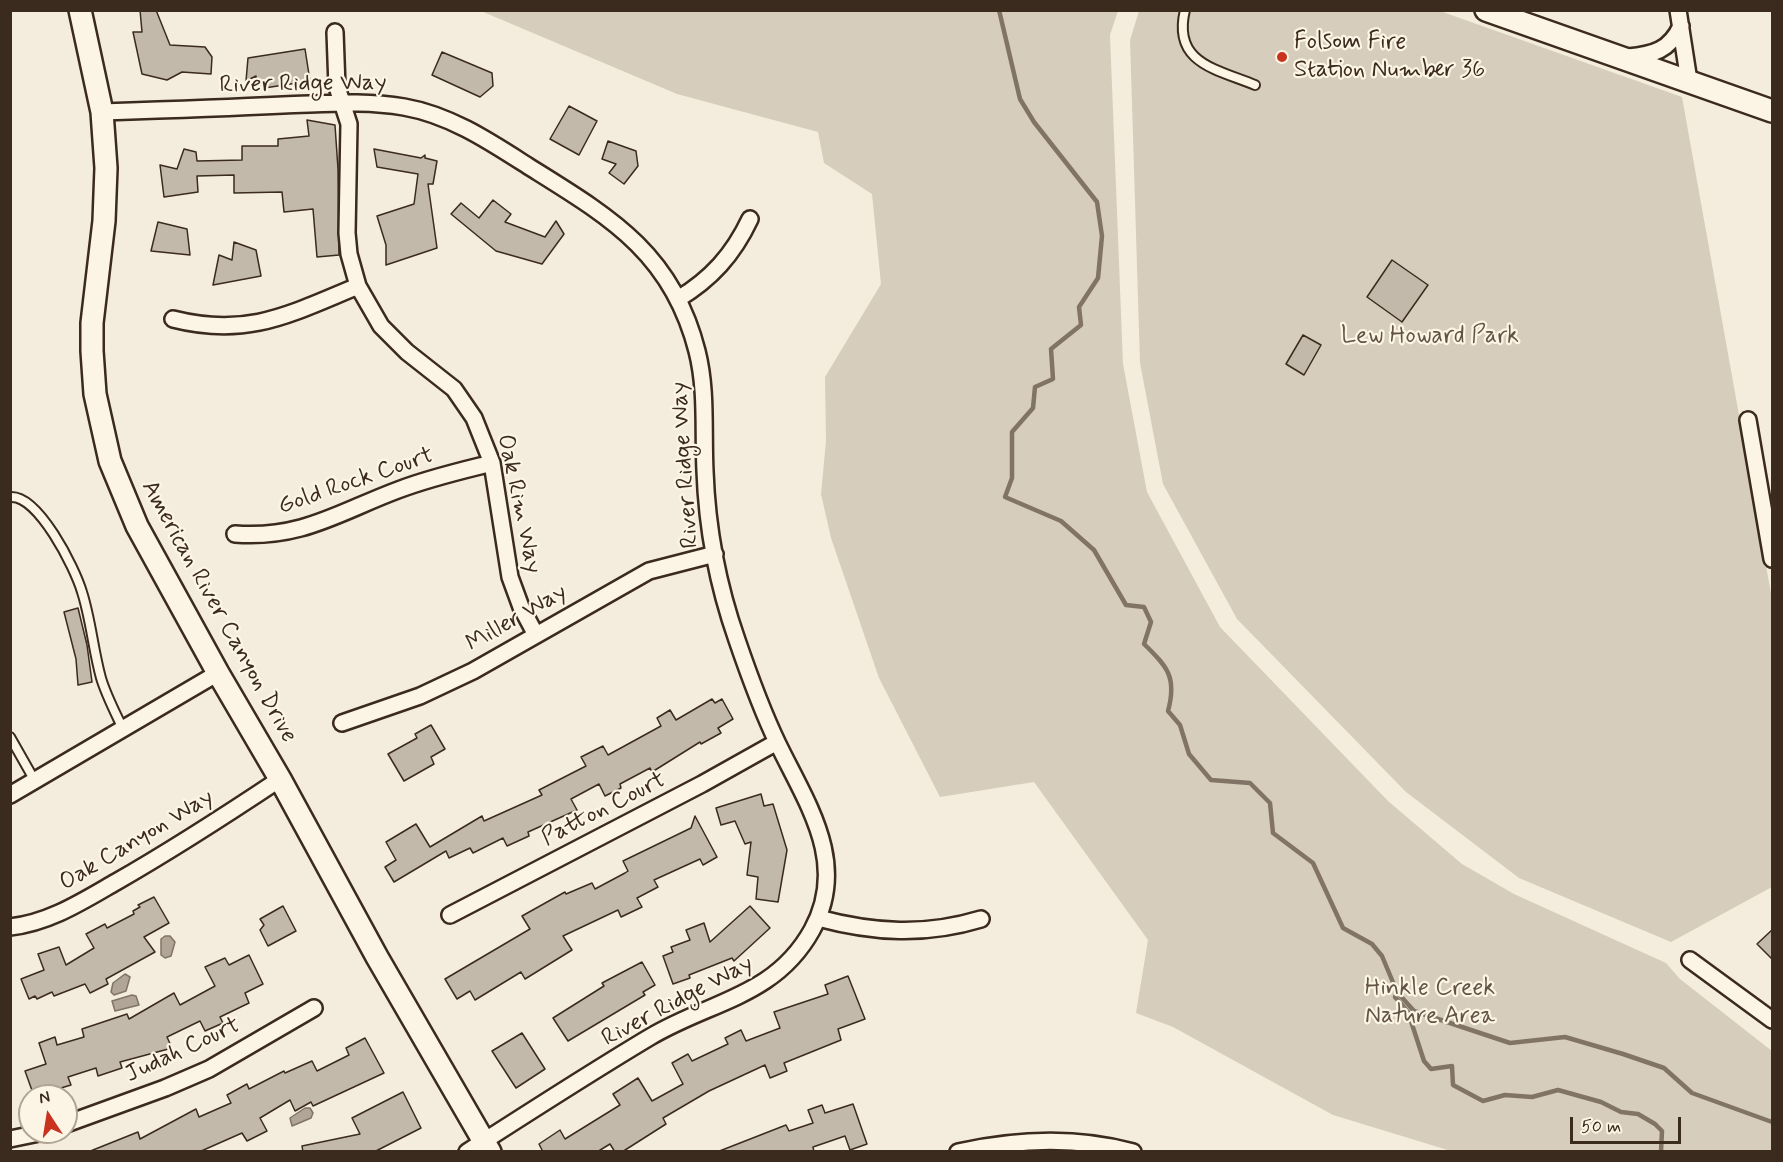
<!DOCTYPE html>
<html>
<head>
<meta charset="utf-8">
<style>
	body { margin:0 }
	#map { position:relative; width:1783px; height:1162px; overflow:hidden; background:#f4eddd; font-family:Mynerve,sans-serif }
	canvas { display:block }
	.frame { position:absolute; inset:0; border:12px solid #3b2a1e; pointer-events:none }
	.north { position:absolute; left:18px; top:1084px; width:60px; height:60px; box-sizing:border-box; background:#fcf5e5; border:2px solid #afa495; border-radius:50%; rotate:348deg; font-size:16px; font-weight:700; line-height:24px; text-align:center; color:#3b2a1e }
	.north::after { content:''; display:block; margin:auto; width:21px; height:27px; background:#c8321e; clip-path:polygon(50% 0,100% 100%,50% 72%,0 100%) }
	.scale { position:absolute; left:1570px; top:1117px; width:111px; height:27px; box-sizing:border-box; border:3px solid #3b2a1e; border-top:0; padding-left:8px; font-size:18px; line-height:21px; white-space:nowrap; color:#3b2a1e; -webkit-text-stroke:4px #fcf5e5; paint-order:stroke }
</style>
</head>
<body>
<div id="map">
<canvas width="1783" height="1162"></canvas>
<div class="frame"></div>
<div class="north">N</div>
<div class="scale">50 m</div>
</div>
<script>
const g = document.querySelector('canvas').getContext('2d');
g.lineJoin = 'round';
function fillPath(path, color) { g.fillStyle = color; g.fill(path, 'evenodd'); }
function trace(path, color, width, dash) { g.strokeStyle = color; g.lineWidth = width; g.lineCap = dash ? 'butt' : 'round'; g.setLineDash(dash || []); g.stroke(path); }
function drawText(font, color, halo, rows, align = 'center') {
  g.font = font + ' Mynerve,sans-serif'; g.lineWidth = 4.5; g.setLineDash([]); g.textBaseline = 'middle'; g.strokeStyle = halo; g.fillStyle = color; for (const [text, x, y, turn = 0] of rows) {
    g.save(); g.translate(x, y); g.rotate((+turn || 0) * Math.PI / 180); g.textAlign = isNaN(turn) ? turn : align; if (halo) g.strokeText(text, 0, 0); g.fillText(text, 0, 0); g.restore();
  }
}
const green = new Path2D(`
	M481,11h637l-8,24 13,329 24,128 73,135 168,174 74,63 52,30 152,69 14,16 92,72v100h-321l-118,-36 -160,-88 -37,-14 12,-73 -114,-158 -94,15 -61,-119 -48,-140 -10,-44 5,-53 -1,-64 56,-93 -9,-90 -48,-31 -6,-31 -141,-38z
	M1139,11h301l242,86 90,502v288l-101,55 -152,-64 -113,-86 -169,-173 -74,-135 -23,-121 -10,-323z`);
const water = new Path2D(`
	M165,936h5l5,6 -4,14 -6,2 -4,-3v-16z
	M125,974l5,3 -4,14 -12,4 -3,-3 2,-9z
	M132,995l4,1 3,9 -24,6 -3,-10z
	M305,1108h5l3,5 -2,5 -19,8 -2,-8z`);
const stream = new Path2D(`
	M999,10l21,89 14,23 63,80 5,34 -4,42 -19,29 2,18 -30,24 2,30 -18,8 -2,21 -21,24v46l-7,19 56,24 33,29 32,55 18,2 7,15 -7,22c24,23 33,34 24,67l12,14 9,29 22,26 39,3 20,20 3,30 40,30 30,65 29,16 10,12 15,36 17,19 96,32 55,-6 58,17 41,14 28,25 80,29
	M1397,992l-2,5 13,15 16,49 7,8 21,-3 1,19 30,16 22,-6 27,2 26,-7 43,12 20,10 17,2 17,10 7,7 -1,21`);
const building = new Path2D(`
	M140,10h16l14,35 35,2 7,10 -1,17 -29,-2 -15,8 -25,-6 -9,-42h9z
	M305,49l5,32 -52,8 -2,-13 -10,5 2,-23z
	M442,52l50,21 1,13 -13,11 -48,-22z
	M569,106l28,15 -18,34 -29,-16z
	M307,120l28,5 3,44 1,86 -22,2 -4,-48 -29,3 -2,-20 -48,1v-18l-37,1 1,16 -34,5 -4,-32 17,4 7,-20 12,3 1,9 45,-1v-14h36v-7l31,-3z
	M608,141l28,10 2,15 -14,18 -15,-11 7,-9 -14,-5z
	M374,149l47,9 4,-3v3l12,3 -4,23h-5l9,64 -51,17v-20l-9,-29 37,-12 4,-30 -41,-7z
	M493,200l18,14 -6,8 40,15 11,-16 8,13 -22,30 -46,-13 -45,-37 10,-11 18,15z
	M158,222l29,7 3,26 -39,-4z
	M234,242l22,8 5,26 -48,9 6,-30 13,5z
	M1392,260l36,25 -26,37 -35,-25z
	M1303,335l18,10 -17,30 -18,-11z
	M78,608l9,37 5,37 -14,3 -2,-26 -12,-47z
	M712,699l3,4 7,-4 11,20 -15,9 3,5 -20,11 -1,-2 -48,30 -2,-4 -30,16 1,4 -16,8 -6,-12 -28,15 6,11 -49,22 1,4 -22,10 -4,-8 -30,15 -3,-5 -21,10 -3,-7 -52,31 -9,-15 11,-7 -10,-18 30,-18 14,23 52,-31 2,5 58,-26 -3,-5 47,-24 -5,-9 22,-11 5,9 53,-29 -4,-8 13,-8 6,10z
	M431,725l14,24 -14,8 3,7 -30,17 -16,-27 29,-16 -2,-4z
	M761,794l3,12 9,-2 14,46 -9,52 -22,-3 2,-22 -11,-2 4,-33 -6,2 -10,-23 -14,4 -5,-17z
	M695,816l22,41 -14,8 -3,-6 -46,21 4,7 -21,11 5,9 -21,10 -3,-7 -55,26 9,14 -47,29 -4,-7 -46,28 -5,-9 -13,8 -12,-20 85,-50 -8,-13 43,-24 1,2 26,-11 3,6 30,-16 3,-2 -5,-10 68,-33z
	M154,897l15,26 -25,14 11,15 -49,27 2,5 -18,9 -5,-9 -31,12 -2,-4 -15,7 -2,-3 -6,3 -8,-20 23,-9 -6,-16 21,-7 7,18 28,-17 -8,-14 19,-10 2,4 27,-14 -1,-3 7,-4 -2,-2z
	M283,906l13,25 -28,15 -8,-16 4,-5 -4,-6z
	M750,906l20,22 -36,33 -2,-3 -43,17 1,3 -17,6 -10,-28 10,-4 -2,-5 19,-7 -4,-10 18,-7 6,19z
	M1773,929v31l-16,-16z
	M249,955l14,29 -18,9 4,10 -29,14 3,6 -18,8 -5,-10 -33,16 5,11 -52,14 2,6 -24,8 -2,-8 -28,9 3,8 -37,11 -9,-25 21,-7 -7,-21 16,-6 2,8 27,-8 -2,-8 45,-15 2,5 45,-26 6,12 35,-19 -10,-19 20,-9 4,7z
	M642,962l13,23 -12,7 2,3 -77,46 -15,-23 51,-32 -2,-3z
	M848,976l17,43 -27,10 3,11 -57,23 3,8 -17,7 -5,-13 -56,26 -46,27 3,6 -44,28h-7l-5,-8 -13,8h-54l-4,-8 21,-14 5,9 55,-34 -7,-11 25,-16 14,23 31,-17 -11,-21 16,-9 4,7 36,-17 -3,-6 16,-8 5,11 34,-13 -6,-16 54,-18 -3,-9z
	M522,1033l23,36 -29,19 -24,-37z
	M365,1038l19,35 -71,33 -2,-4 -16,9 -5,-11 -30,18 7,13 -20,10 -5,-8 -43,19h-111l50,-20 2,7 56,-30 3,8 32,-14 -4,-8 20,-11 2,5 35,-18 1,2 27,-12 5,10 32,-16 -3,-7z
	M403,1092l18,36 -47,24h-71l-1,-6 58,-12 -8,-16z
	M853,1104l14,40 -17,6 -5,-14 -32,11 1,5h-97l69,-27 3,6 24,-8 -5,-13 14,-5 3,8z`);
const service = new Path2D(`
	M1185,10c-13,53 31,59 70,75
	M10,497c28,-3 65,71 72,95 9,28 11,57 19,86 5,17 14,34 22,51
	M10,737l25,44`);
const minor = new Path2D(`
	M1678,10l11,71
	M335,32l2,55 12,37 -2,109 2,21 9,32 23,40 26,26 47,37 20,29 18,45 18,114 11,30 15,28
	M1628,57c25,-2 42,-7 53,-31
	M102,112c61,-2 121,-4 181,-7 41,-1 81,-5 121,2 46,8 85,34 124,59 80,50 144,86 169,185 10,39 6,80 8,120 2,57 13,115 32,169 12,35 25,71 41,104 29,60 71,119 34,186 -37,67 -102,71 -162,107 -62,37 -122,76 -183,115
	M678,299c33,-20 55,-44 72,-80
	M173,319c75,19 117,-5 185,-33
	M1748,420l24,139
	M235,534c67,5 104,-22 163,-44 31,-12 62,-19 94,-27
	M342,723l78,-27 53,-25 176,-100 66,-17
	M10,795l208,-122
	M450,915l252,-131 75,-42
	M818,918c56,15 107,18 163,1
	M10,927c39,-4 73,-26 106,-45 56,-32 110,-67 164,-103
	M1690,960l82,60
	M66,1124l99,-36 44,-19 105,-61
	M10,1139l34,-7
	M958,1152c59,-13 117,-16 175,0`);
const secondary = new Path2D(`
	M80,10l22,102 4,56 -2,53 -12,102v28l3,43 15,67 27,65 81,147 62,106 97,178 113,195
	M1486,10l286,101`);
const markers = [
	[1282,57,6,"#c8321e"]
];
const poiNames = [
	["Folsom Fire",1294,43],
	["Station Number 36",1294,71]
];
const streetNames = [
	["River Ridge Way",303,85,-1],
	["River Ridge Way",686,465,-94],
	["Gold Rock Court",356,482,-19],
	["Oak Rim Way",518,504,78],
	["American River Canyon Drive",218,612,61],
	["Miller Way",517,619,-30],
	["Patton Court",604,810,-27],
	["Oak Canyon Way",137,841,-31],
	["River Ridge Way",678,1002,-28],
	["Judah Court",183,1051,-25]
];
const parkNames = [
	["Lew Howard Park",1430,337],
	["Hinkle Creek",1430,989],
	["Nature Area",1430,1017]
];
fillPath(green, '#d6cdbd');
fillPath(water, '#b0a596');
trace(water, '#817466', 1.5);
trace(stream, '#817466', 4.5);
fillPath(building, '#c3b9aa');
trace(building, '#3b2a1e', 1.5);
trace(service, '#3b2a1e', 12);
trace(minor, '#3b2a1e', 20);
trace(secondary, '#3b2a1e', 26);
trace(service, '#fcf5e5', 8);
trace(minor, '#fcf5e5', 15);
trace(secondary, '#fcf5e5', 21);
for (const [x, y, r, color] of markers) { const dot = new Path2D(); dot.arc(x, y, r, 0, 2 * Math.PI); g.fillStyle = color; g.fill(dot); trace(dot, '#fcf5e5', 2); }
drawText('24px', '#3b2a1e', '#fcf5e5', poiNames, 'left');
drawText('24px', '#3b2a1e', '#fcf5e5', streetNames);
drawText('24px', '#625346', '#fcf5e5', parkNames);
</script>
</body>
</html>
